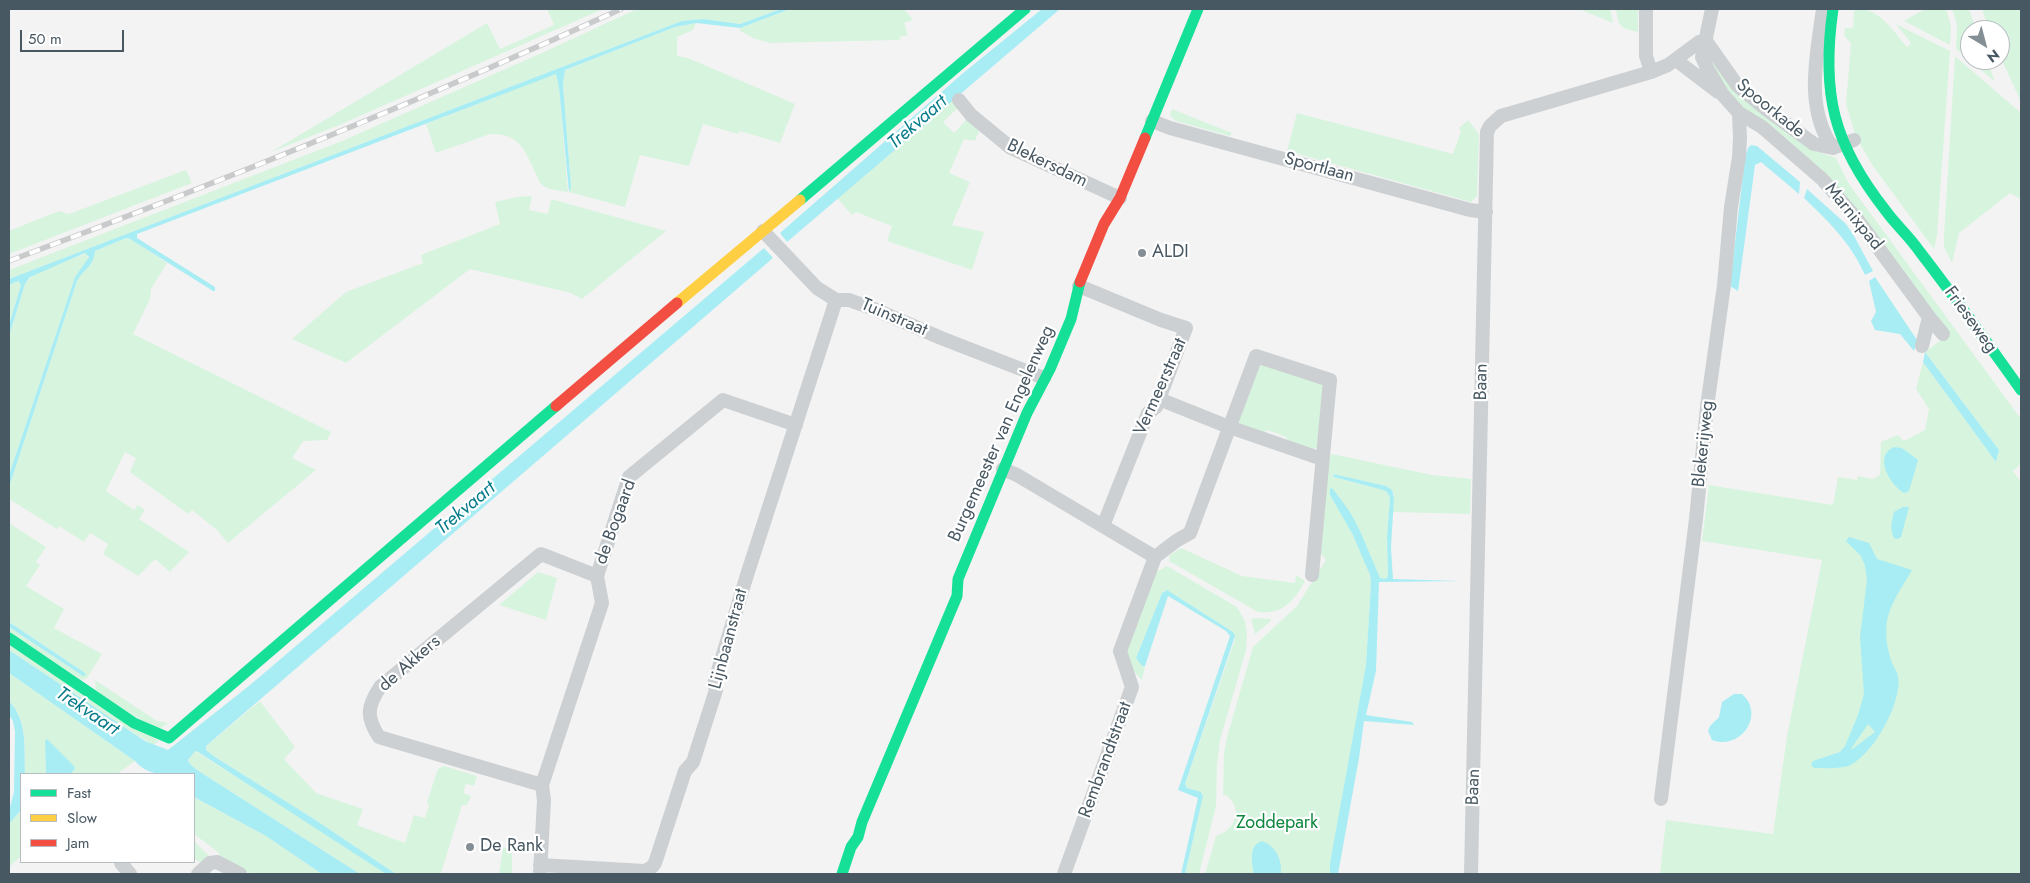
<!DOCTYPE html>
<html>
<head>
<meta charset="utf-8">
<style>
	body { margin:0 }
	#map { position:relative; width:2030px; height:883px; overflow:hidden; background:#f4f3f3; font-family:Jost,sans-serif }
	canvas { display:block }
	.frame { position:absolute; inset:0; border:10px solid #485862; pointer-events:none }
	.legend { position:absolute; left:20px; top:773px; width:175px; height:90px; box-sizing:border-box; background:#fff; border:1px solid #b6bcc0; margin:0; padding:6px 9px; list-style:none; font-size:15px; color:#485862 }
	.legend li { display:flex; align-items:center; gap:10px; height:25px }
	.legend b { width:25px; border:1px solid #b6bcc0 }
	.north { position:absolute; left:1960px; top:20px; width:50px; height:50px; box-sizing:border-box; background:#fff; border:1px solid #b6bcc0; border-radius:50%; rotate:143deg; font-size:14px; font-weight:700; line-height:20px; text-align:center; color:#485862 }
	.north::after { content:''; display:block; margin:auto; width:18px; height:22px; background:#848e95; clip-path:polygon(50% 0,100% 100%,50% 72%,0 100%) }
	.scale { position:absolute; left:20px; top:30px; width:104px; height:22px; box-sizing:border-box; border:2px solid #485862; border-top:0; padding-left:6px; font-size:15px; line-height:18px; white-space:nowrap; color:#485862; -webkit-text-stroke:4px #fff; paint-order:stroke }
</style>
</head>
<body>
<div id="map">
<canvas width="2030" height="883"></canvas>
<div class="frame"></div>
<ul class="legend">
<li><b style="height:6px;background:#16e098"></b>Fast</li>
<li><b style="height:6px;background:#ffcf43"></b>Slow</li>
<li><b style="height:6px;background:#f24e42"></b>Jam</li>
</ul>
<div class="north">N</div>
<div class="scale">50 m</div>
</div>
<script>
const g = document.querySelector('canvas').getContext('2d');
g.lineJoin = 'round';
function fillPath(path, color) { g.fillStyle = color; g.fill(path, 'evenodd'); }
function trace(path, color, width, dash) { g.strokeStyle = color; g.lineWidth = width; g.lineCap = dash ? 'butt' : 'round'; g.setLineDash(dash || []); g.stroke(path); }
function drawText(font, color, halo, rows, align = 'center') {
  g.font = font + ' Jost,sans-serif'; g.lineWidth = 4.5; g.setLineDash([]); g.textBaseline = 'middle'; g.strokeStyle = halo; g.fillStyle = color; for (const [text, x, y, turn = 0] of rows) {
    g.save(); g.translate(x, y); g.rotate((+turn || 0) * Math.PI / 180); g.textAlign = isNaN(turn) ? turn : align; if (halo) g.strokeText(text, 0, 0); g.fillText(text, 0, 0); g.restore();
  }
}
const green = new Path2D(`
	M547,9h56l-266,117 -66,26 216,-129 13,26 54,-24z
	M637,9h144l-41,15 -37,-5 -21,2 -673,258v-9l333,-129 202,-89z
	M790,9h114l9,11 -9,3 4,12 -9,2 2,3h-3l-128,3 -17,-5 -13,-7v-3z
	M1579,9h31l3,14z
	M1616,9h22v23c-19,-4 -19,-5 -22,-23z
	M1859,9c21,0 35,23 48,38l4,-4 -15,-19 54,27 -13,184 -3,14 -61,-83 -17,-29 -10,-33 5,-60 -7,-9 1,-7h8l1,-17z
	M1925,9h21l5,17 -1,19 -46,-24z
	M1952,9h17l7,21h-6v30h17l8,22 -39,-33 1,-24z
	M1982,9h39v93l-21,-46v-26h-11z
	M696,23l-3,7 -16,7v19l11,2 107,46 -15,39 -40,-12 -2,3 -35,-10 -14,42 -49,-11 -15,52 -56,-15 2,-5 -8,-102 2,-15 110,-43z
	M1709,55l107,96 20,7 13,26 172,235v48l-1,-2 -7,6 8,11v392h-361l6,-54 107,14 14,-98 35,-176 -120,-19 7,-56 124,20 5,-28 19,3 1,-4 15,3 7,-4 1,-33 17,-7 6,6 21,-11 4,-21 -13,-20 7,-27 73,100 3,-12 -74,-98 24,-18 -88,-117 -121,-111 -25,-32z
	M1955,56l66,57v86l-11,-6 -51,40 -7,30 -8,-16v-12z
	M556,73l3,13 9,106c-7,-1 -17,-2 -23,-5 -5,-2 -7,-8 -9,-13 -11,-23 -16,-41 -46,-40l-54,19 -10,-29z
	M953,98l6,9 -16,15 11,11 14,-15 11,13 -4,10 -11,-2 -15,34 21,9 -18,43 32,7 -12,38 -85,-29 5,-15 -36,-14 -4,3 -15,-17z
	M1172,109l60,24 -2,3 -54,-15 -6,-5z
	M1297,113l156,41 8,-23 -2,-3 9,-8 11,14 -2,62 -6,6 -184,-51z
	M186,170l6,13 -183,71v-23l50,-20 10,3z
	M532,196l-3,14 19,4 3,-15 115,32 -84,68 -11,-6 -101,-24 -124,94 -54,-24 54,-47 77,-29 -2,-8 79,-31 -5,-22 22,-5z
	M126,238l8,3 33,22 -16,26 -1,10 -17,35 198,98 -4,8 -24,1 -11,17 24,12 -88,73 -11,-13 -25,-20 -4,4 -58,-42 6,-14 -11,-6 -19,39 28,19 4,-5 7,5 -6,9 50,33 -19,20 -15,-13 -17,17 -35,-22 5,-10 -18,-11 -6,9 -25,-16 -2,3 -48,-30v-12l68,-206c7,-13 16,-15 18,-30z
	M87,253l1,7 -13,17 -66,198v-139l16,-52 9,-10z
	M18,281l3,4 -12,40v-40z
	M1262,363l62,22 -6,62 -6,3 -23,-7 -3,-6 -18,-7 -6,3 -24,-10 19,-57z
	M1332,454l100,21 39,4 -1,35 -77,-2 1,-19 -8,-7 -54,-12 2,3 49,13 4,2 3,6 -3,39 1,40 -3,2 -5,-1 -30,-66 -20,-17c15,25 37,59 41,88l-5,82 -36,209h-125l11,-38c19,-5 28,-28 10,-41h-3l1,-42 3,-16 26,-90 44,-41 29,-46 -9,-12 11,-91z
	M9,523l37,24 -10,15 4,3 -14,21 38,23 -10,19 48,26 -15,24 -5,2 -73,-46v-7l74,49 2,-3 -76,-51z
	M1181,548l61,28 53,7 1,-8 9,6c-11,20 -22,34 -47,31l-89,-51 1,-6z
	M1167,566l70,41 8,14 2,13 -1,16 -26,90 -3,25 -1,41 -17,68h-14l18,-80 -16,-6 -2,-4 50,-145 -2,-7 -65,-41h-5l-27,67 7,8h2l-3,14 -9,-9 -8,-19 31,-80z
	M538,572l19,6 -11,42 -47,-15z
	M1254,618l16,1 1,2 -16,13 -4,-14z
	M9,642l150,99 -6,4 -52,-32 -92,-63z
	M9,673l126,88 -18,13h-47l5,-5 -30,-28 1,33h-21c-1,-28 4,-51 -16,-73z
	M95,680l62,41 11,2 -10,7 -62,-37z
	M260,701l35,46 -11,12 32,34 47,16 -6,16 48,18 9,-28 11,3 4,-12 -2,-4 11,-33 6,-3 33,10 -3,10 -8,-2 -3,9 8,3 -4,9h-5l-21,68 1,1h-46l-82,-55 -107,-67 -1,-6z
	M195,751l108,68 83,55h-26l-163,-104 -7,-6 -2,-5z
	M194,797l72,39 56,38h-71l-30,-15 -2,-6 -25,-19z
	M21,810v46l-12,11v-43z
	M194,841l16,16 -8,7 -8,-6z
	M503,847l9,3v24h-13z`);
const water = new Path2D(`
	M781,9h9l-50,19 -44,-5 -21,4 -110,43 -2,15 8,102 -2,5 -10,-105 -3,-13 -419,160v4l78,49v4h-2l-83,-52 -4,-1 -31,13c-2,17 -10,16 -18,30l-68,206v-12l66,-198 14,-20 -4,-4 -55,24 -5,7 -16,52v-11l12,-40 -3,-4 -9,4v-6l673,-258 21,-2 37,5z
	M1042,9h18l-273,233 -7,-9 182,-159z
	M1751,145l6,1 43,36 -1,12 -38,-32 -6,3 -17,126 -8,-5 15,-128 3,-10z
	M1807,189l39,35 8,12 19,35 -8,4c-14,-32 -36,-53 -61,-77z
	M764,248l9,10 -567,488v4l9,7 99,62 82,55h-10l-188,-122 -3,-1 -7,9 2,4 7,6 163,104h-38l-56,-38 -72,-39v-23c-21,0 -44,5 -59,-13l-126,-88v-23l136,91 23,9 82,-65z
	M1875,277l42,63 -3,11 -14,-17 -25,-4 -4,-9 5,-9 -7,-31z
	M1925,352l74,98 -3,12 -73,-100z
	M1894,447l8,1 16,12 -9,31 -5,2c-14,-8 -31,-37 -10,-46z
	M1333,474l53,12 6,4 2,7 -3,51 2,31 68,2 -82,1 -3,89 -10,44 46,7 2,3 -50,-4 -5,37 -21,116h-8v-11l36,-198 5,-82 -1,-8 -17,-40 -23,-40v-7l3,1 17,23 10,19 20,47 5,1 3,-2 -1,-40 3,-39 -3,-6 -4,-2 -49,-13z
	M1903,507h6l-8,30 -3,2 -4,-1c-4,-9 -3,-15 0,-26z
	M1849,537l20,6 8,16 35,11c-9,16 -22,33 -25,51 -2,14 0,28 5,42 2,4 5,9 6,13 5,26 -26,81 -50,90 -10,3 -24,2 -34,2l-3,-3 2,-4 27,-9 5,-6 13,-31 6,-21 -4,-57 7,-57 -2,-14 -4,-10 -15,-15zM1868,724l7,8 -24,18v-1z
	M1167,590l66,42 2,4 -50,148 2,4 14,4 2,4 -18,78h-4l17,-76 -20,-8 52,-154 -4,-5 -58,-35 -23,70h-3l-6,-8 26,-65z
	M9,622l76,51v3h-2l-74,-49z
	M1734,694h8c24,21 -2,57 -30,46l-4,-9 2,-5 9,-9 3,-15z
	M9,701c19,20 15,47 16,73h-4v36l-12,14v-13l5,-19 1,-60 -2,-11 -4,-6z
	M47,739l27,27 1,3 -5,5h-24l-1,-33z
	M1262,841c15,6 20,19 19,33h-27c-2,-12 -6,-28 8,-33z`);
const street = new Path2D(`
	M1646,9v47l5,16
	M1712,9l-10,48 5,11 16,27 16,18 23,14 60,52 35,40 72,98 -7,29
	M1823,9c-6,45 -19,99 10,139
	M1706,41l31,44 29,24 48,35 19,4 21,-8
	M1676,60l42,32
	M959,100l12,15 40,33 109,50
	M1152,121l18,7 300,82 16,2
	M763,231l54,57 19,12h13l25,9 67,29 103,40
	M1079,286l82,34 25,8 -30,79 -8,6 -45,113
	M1929,317l14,17
	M1159,399l70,28 93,32
	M1003,469l14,6 138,82
	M1155,557l21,-16 14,-8 66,-177 74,24 -18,195
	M542,785l-163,-48c-13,-20 -12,-30 1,-50l161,-133 56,22
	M1661,799l35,-280 11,-112 17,-122 7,-78 8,-50 1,-19 -1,-25
	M121,863l9,11
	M540,865l105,6 7,-4 3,-4 30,-92 8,-9 23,-72 -2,-6 33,-109 89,-275
	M198,874l12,-11 7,-1 23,12
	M540,874l4,-74 -2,-15 60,-182 -5,-27 32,-99 94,-77 73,25
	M1064,874l68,-187 -12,-36 35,-94
	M1471,874l16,-742 3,-6 11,-10 150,-44 17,-7 31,-23 7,-1`);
const fast = new Path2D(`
	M1833,9c-12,84 0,135 53,202 10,14 24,26 34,41 35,45 68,92 101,138
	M1145,138l53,-129
	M800,200l225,-191
	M9,638l125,85 35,15 387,-332
	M842,874l9,-27 7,-10 4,-15 95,-226 1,-17 69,-166 23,-44 21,-50 9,-37`);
const slow = new Path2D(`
	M677,303l123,-103`);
const jam = new Path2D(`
	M1080,282l24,-58 16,-26 25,-60
	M556,406l121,-103`);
const rail = new Path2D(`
	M9,261c207,-77 412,-160 612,-252`);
const markers = [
	[1142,253,5,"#848e95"],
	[470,847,5,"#848e95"]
];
const streetNames = [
	["Spoorkade",1770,109,39],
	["Blekersdam",1047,164,26],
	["Sportlaan",1319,168,15],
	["Marnixpad",1853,217,51],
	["Tuinstraat",894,318,23],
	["Frieseweg",1970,320,54],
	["Baan",1482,382,-89],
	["Vermeerstraat",1161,387,-66],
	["Burgemeester van Engelenweg",1002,434,-66],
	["Blekerijweg",1704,444,-84],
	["de Bogaard",616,522,-70],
	["Lijnbaanstraat",729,639,-75],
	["de Akkers",410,664,-41],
	["Rembrandtstraat",1106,760,-70],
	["Baan",1474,787,-88]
];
const poiNames = [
	["ALDI",1152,253],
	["De Rank",480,847]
];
const parkNames = [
	["Zoddepark",1277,824]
];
const waterNames = [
	["Trekvaart",918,123,-41],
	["Trekvaart",466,509,-40],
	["Trekvaart",87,712,34]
];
fillPath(green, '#d7f4df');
fillPath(water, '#a8edf4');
trace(street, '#cdd0d2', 14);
trace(fast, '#16e098', 11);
trace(slow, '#ffcf43', 11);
trace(jam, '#f24e42', 11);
trace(rail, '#c8cacc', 5.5);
trace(rail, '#fff', 4, [11]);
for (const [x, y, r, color] of markers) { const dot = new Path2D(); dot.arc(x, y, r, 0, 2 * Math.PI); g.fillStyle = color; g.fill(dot); trace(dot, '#fff', 2); }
drawText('18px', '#485862', '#fff', streetNames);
drawText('18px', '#485862', '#fff', poiNames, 'left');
drawText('18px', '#0f873f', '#fff', parkNames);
drawText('italic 19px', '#057b89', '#fff', waterNames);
</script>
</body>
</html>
